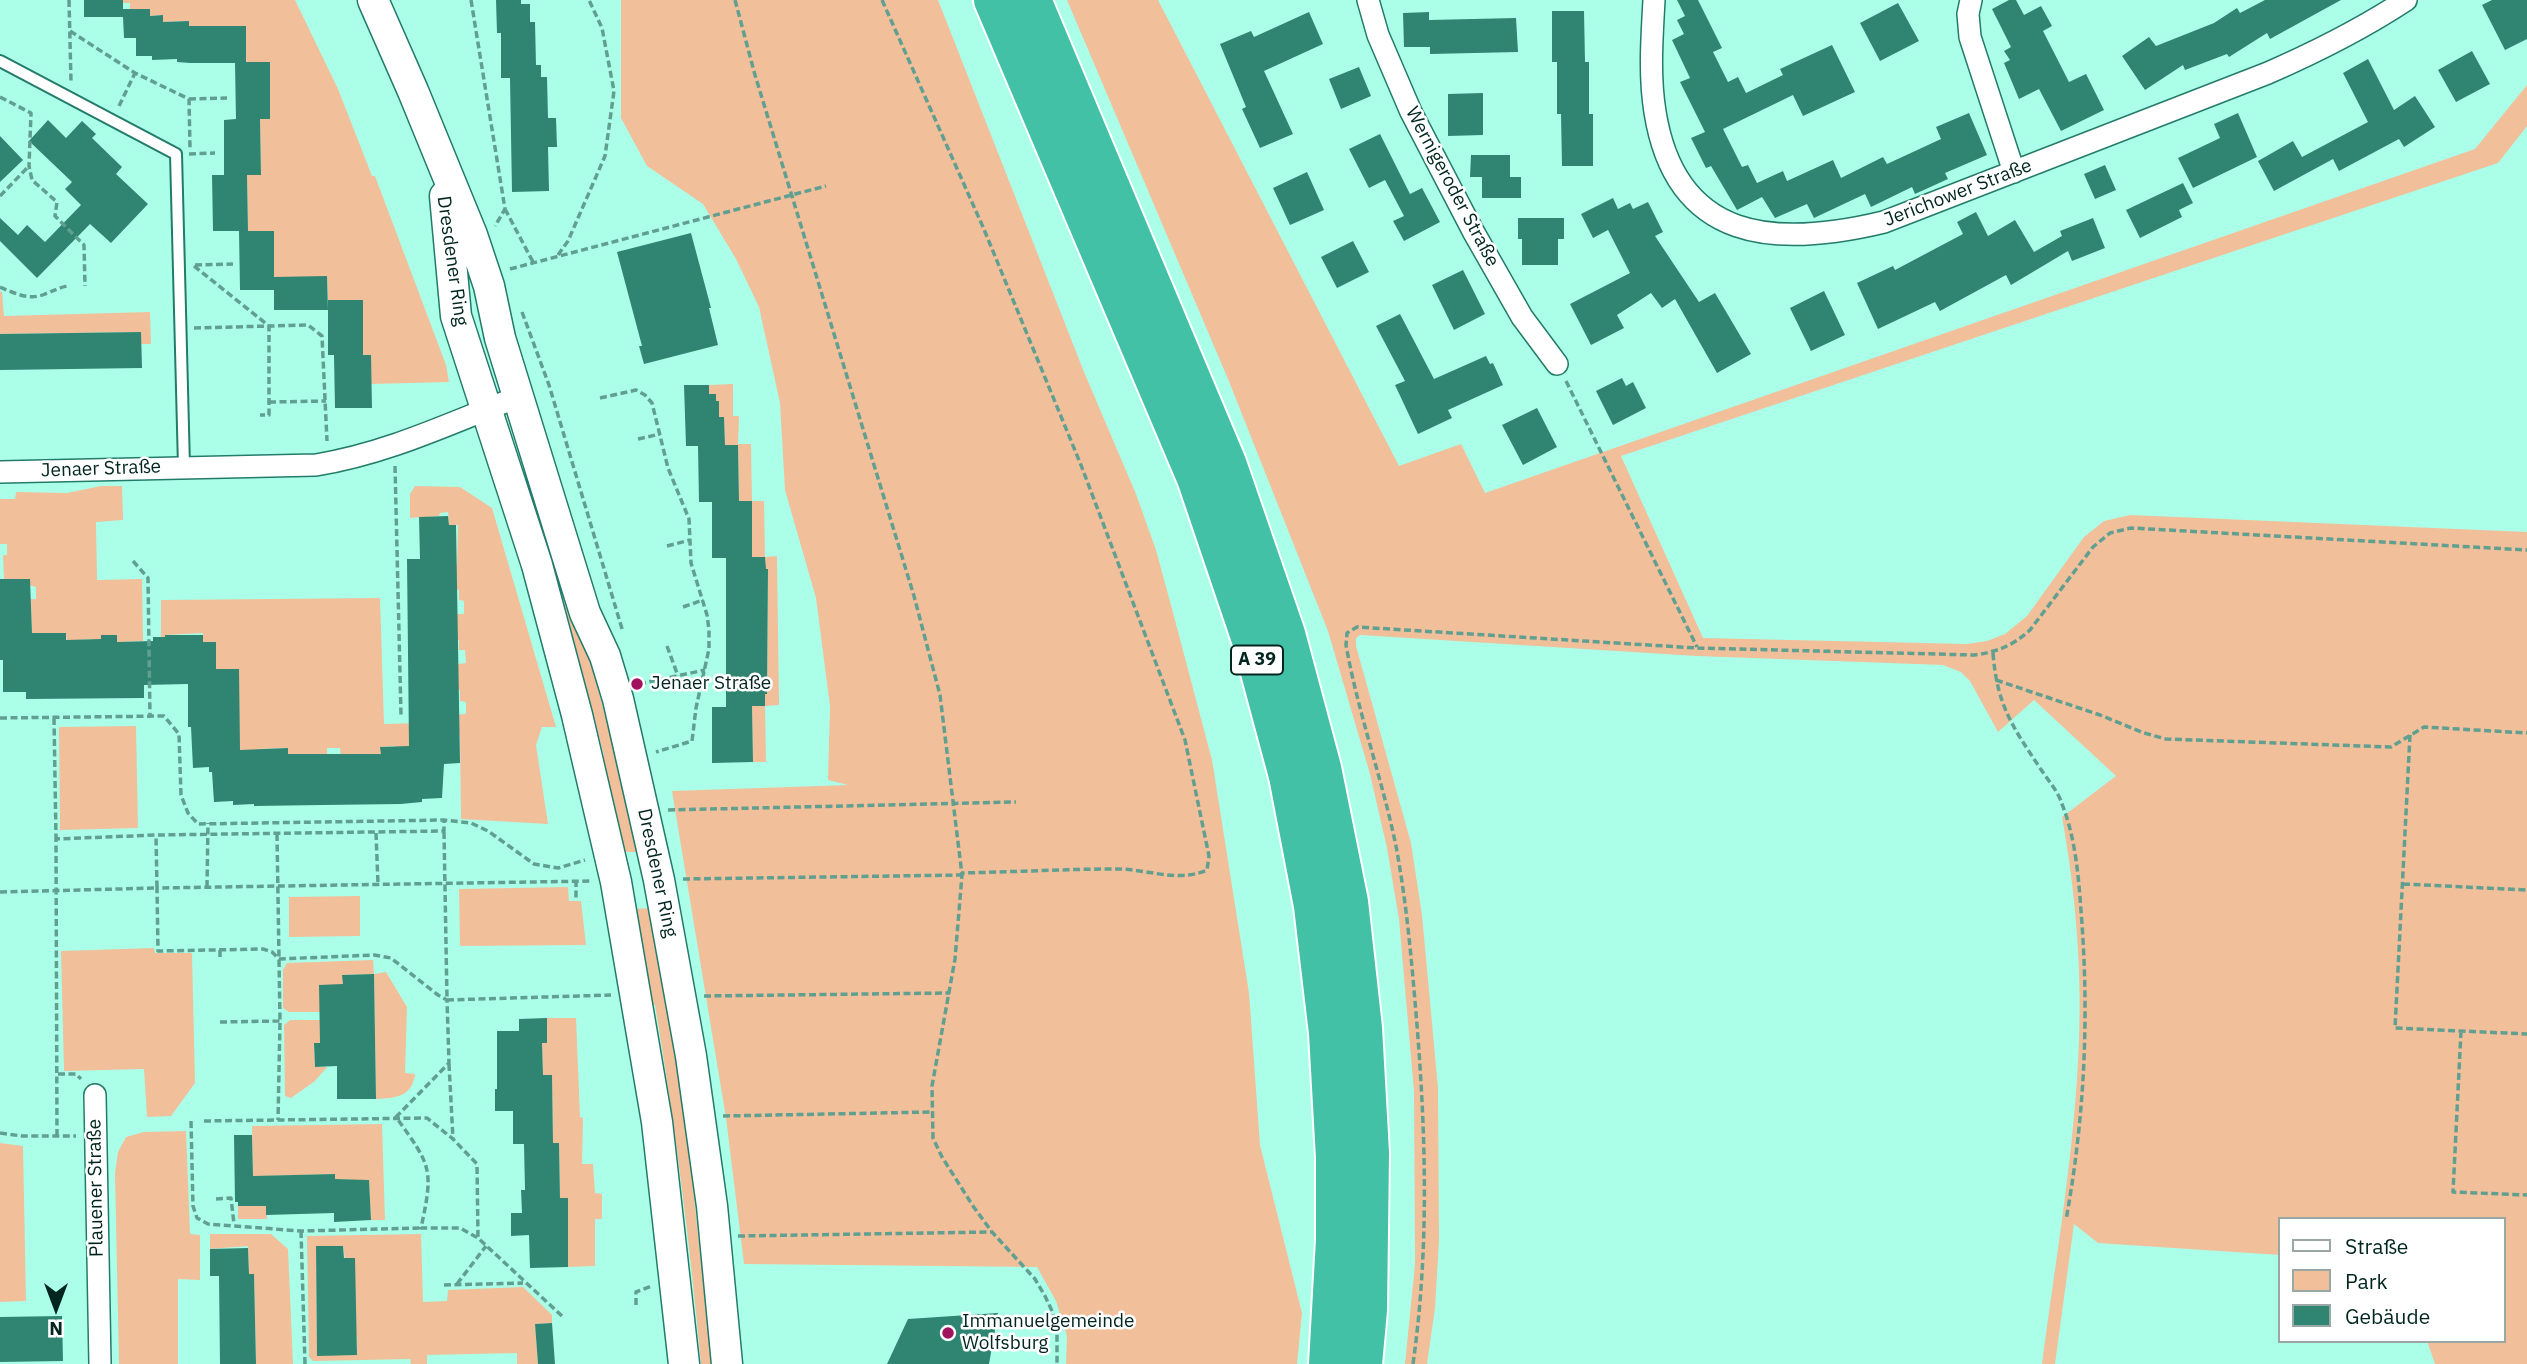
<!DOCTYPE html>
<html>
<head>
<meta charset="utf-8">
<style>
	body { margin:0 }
	#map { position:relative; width:2527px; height:1364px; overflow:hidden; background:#abffe9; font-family:"IBM Plex Sans",sans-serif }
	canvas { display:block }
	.legend { position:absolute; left:2278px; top:1217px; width:228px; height:126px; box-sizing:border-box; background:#fff; border:2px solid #9aa8a5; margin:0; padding:9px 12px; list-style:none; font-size:21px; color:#02261f }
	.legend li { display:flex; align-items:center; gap:14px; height:35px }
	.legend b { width:35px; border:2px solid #9aa8a5 }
	.north { position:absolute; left:21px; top:1273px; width:70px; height:70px; -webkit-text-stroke:5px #fff; paint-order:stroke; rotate:180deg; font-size:19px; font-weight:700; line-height:28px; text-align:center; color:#02261f }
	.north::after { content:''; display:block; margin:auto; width:24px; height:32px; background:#02261f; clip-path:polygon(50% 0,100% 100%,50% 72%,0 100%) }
</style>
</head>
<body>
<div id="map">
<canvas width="2527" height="1364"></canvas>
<ul class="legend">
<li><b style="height:9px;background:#fff"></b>Straße</li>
<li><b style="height:19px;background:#f2bf9b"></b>Park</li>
<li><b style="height:19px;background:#2f8572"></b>Gebäude</li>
</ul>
<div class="north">N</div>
</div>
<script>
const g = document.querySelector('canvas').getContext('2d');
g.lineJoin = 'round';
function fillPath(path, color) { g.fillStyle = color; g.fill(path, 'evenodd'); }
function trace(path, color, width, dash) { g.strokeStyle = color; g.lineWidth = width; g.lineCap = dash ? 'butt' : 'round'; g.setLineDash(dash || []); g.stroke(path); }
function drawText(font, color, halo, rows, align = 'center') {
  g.font = font + ' "IBM Plex Sans",sans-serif'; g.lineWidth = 5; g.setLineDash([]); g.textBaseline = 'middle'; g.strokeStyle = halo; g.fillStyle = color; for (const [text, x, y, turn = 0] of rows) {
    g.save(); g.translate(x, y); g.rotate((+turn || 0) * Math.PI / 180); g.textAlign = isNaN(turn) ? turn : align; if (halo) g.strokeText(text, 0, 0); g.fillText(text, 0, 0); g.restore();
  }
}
const green = new Path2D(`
	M123,0h172l43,89 34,87h3l71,189 3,17 -78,2v-29h-8v-55h-35l-1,-23h-53v-46h-26l-1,-56 14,-1 -1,-55h10v-56l-24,-1 -1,-36h-56v-5l-26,1v-7l-13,1 -1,-7h-19v-6h-7z
	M621,0h317l146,372 52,122 20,56 16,59 40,151 37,233 11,152 42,168 -5,51h-231l1,-28 -11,-35 -19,-34 -293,-3 -18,-146 -54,-327 176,-6 -20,-5 2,-74 -14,-108 -31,-108 -5,-87 -21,-96 -23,-48 -33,-55 -56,-38 -26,-48z
	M1067,0h91l241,466 62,-22 24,49 990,-344 52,-64v41l-29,37 -877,293 82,182 264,6 20,-3 18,-7 22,-18 57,-79 20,-16 26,-6 397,17v832h-92l-8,-23h77v-122h-224v36l-182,-12 -24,-19 -19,140h-13c14,-107 33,-215 37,-324 3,-72 -4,-152 -17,-223l54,-41 -82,-76 -36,32 -28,-51 -9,-9 -18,-7 -246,-9 -337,-21 -4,3v8l55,197 11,72 16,173 1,152 -4,68 -8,56h-22l10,-100 -1,-172 -15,-173 -12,-71 -17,-74 -42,-143 -100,-252z
	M0,292h2l2,24 146,-4 1,32h-10v-12l-141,2z
	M733,384v32h6l-1,28h13l1,57h12l1,56 12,-1 2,149 -14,1 1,56h-13l-1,-56h13v-12h2l1,-125h-3v-12h-13v-55l-13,-1 -1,-56h-13l-1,-28h-5v-15l-3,-1v-7h-7v-9z
	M534,458l31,105 50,191h11l22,98h-33l-20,-87 9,-9 -46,-177 -36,-117z
	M101,486h21l1,34 -27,2 1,58 45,-1 1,62 -26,1v-7h-16v12l-10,1v-9l-13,1v5h-11l-1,-12h-17l-17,18 -1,-52h5v-12l-32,-8 -1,-24h4v-11h-7v-45h15l1,-7 51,1z
	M415,486l45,1 32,21 64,219h-14l-6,18 12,79 -87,-5 -1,-83 -9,-21 15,-1v-12l-6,-1v-11h-3v-26l9,-1 -1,-13h-6v-10h-3v-26h8v-13l-5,-1v-10l-3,-1 -1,-25h2l1,-39h-9l-1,-13 -8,1 -1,3 -29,2v-24z
	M380,598l4,126 39,-1v26l-28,8v-11l-14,1v7h-14v4l-26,1 -1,-11h-13v6l-39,6 -1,-12 -28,1v10l-28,-7 8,-83h-26v-18l3,-1v-8h-13v-9l-37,2 -1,2h-4v-37z
	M136,726l2,102 -78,2 -1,-103z
	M568,887l1,14h12l5,44 -126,1 -1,-57z
	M360,896v40l-71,1v-40z
	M659,908l16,88 -9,6 22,139 24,223h-11c-11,-120 -26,-240 -46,-359l-12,-3 -17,-93z
	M154,948l1,5h37l3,130 -24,33 -24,1 -3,-48 -80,2 -3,-120z
	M373,960l1,14 12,-2 21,35 -2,66 10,1c-3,23 -19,24 -39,25l-2,-125 -31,1v9l-23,28h-31l-6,-4v-38l4,-7z
	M547,1018h29l4,99 3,1 -1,46h11l2,29 7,1v25h-7v47l-27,1v-68l-8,-1 -1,-55h-6l-1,-68h-9l-1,-32 5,-1z
	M290,1020h37v23l-13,1 1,23h12l-12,14 -24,17 -6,-2 -1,-71z
	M382,1124l3,96h-14l-2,-39 -34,-2v-5l-70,2 2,43h-29v-13h19l-4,-15 -1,-65z
	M186,1131l4,103 10,1v45l-22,-1v85h-59l-4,-191 3,-21 8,-15 18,-5z
	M0,1143l23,3 3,155 -26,1z
	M210,1234h61l17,15 5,115h-37l-2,-89 -5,-1 -1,-28 -38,3z
	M421,1234l2,68 24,-1 1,-11 75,-3 29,28v8l-17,1 3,40h-21v-11l-90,2v9h-16l-1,-5 -97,2 -4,-4 -2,-121zM316,1246h27l14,93v16h-40z`);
const building = new Path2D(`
	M84,0h39v9h27v7l13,-1v7l26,-1v5h57v36h24v57h-10l1,56h-14l1,56h-35l-1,-56h12v-55l12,-1 -1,-56h-45l-13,-1v-3l-25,1v-4h-16v-18h-12l-1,-21h-39z
	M496,0h25v4h9v18h5l1,43h5v12h6l1,41h8l1,29h-9l1,44 -37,1 -2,-114h-9v-45h-4z
	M1677,0h21l24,48 -9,4 15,30 10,-5 8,16 37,-18 -3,-6 52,-24 23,47 -52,24 -10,-21 -70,34 19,38 6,-2 9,18 26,-12 4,10 46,-21 8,18 42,-21 4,7 54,-25 -5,-12 33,-14 18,42 -42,18 3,6 -33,15 -3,-7 -41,20 -6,-13 -51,24 -7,-14 -32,14 -13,-21 -25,13 -26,-44 -5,2 -15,-30 14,-6 -25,-50 10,-4 -18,-38 12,-6 -7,-14 8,-4z
	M2009,0h7l8,15 17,-9 11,20 -9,5 26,51 17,-8 18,36 -43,21 -22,-42 -20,10 -15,-36 6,-3 -6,-9 7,-4 -19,-38z
	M2265,0h76l-71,39 -3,-6 -38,24 -2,-3 -42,16 -2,-5 -38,25 -23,-34 27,-19 7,9 58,-23 23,-15 3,5z
	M2492,0h35v39l-22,11 -23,-45z
	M1898,3l21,38 -39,20 -20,-38z
	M1552,11h32l1,51h4v52h4v52h-31l-1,-52h-4v-52h-5z
	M1309,12l14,32 -59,27 29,63 -33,14 -18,-39 4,-2 -26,-63 31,-13 3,6z
	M1429,12v8l87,-2 2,34 -88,2v-7h-26l-1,-34z
	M2472,51l18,33 -34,18 -18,-32z
	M2368,59l26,51 21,-14 20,31 -31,20 -5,-8 -60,32 -6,-12 -59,32 -16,-30 35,-20 9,16 66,-35 -25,-49z
	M1359,67l12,29 -30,13 -12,-30z
	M1483,93v42l-35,1v-42z
	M2238,113l19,44 -64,31 -15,-30 42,-20 -6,-14z
	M48,120l18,18 16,-17 14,13 -4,4 30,29 -6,7 32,30 -37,39 -21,-19 -53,54 -37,-37v-23l18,17 9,-10 18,17 36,-37 -16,-16 7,-7 -43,-41z
	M1380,134l30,60 12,-6 18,34 -36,19 -11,-20 11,-5 -19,-36 -16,8 -20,-39z
	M0,136l23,24 -23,22z
	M1471,155h39v22h11v21h-39v-21h-12z
	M2105,165l11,25 -21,9 -11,-25z
	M1307,172l17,38 -34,15 -17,-37z
	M2183,183l10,20 -14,7 3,7 -42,21 -14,-28z
	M1613,198l5,11 12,-6 3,6 15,-7 15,30 -8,4 44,66 16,-9 36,61 -34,19 -42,-74 -13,9 -11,-15 -34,22 7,13 -33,17 -21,-41 60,-31 -22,-43 -15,8 -12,-24z
	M1976,212l12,24 27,-16 19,32 28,-16 -2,-5 33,-13 12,30 -33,13 -4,-10 -57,34 -5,-10 -66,36 -5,-9 -57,27 -21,-46 36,-17 2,4 68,-36 -6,-12z
	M1518,218h46v21h-6v26h-36v-26h-4z
	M239,231h35v59h-34z
	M691,233l20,75h-2l9,37 -74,19 -5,-18h3l-25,-94z
	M1353,241l16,31 -32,16 -16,-31z
	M1463,270l22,44 -31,16 -22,-45z
	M327,276l1,34h-54v-33z
	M1824,291l21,44 -34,16 -21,-43z
	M328,300h35v55h8l1,53h-37l-1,-53h-6z
	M1400,314l34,65 52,-23 4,8 3,-1 10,22 -55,25 4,8 -34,16 -23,-49 10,-4 -29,-55z
	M141,332l1,36 -142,2v-36z
	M1622,378l4,8 7,-4 13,26 -33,17 -17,-34z
	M684,385h25v9h7v7h3v16h5l1,28h13l1,56h13v56h13l1,12h2l-1,125h-2v12h-13l1,56 -41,1v-56h14v-149h-14v-56h-13l-1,-56h-12z
	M1537,408l20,39 -34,18 -21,-40z
	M448,516l1,9h7l4,238 -16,1 -2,34 -20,1v3l-21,2 -78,1 -69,1v-2l-21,1v-4l-19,1 -2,-30h-3v-5l-16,1 -2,-41h-3v-43l-44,1v13l-118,1v-7h-23v-32h-3v-81h30l2,54h34v7l35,-1v-4h16v7l36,-1v-4h12v-2h38v7h13v27h23l1,81 48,-2v6h93l-1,-7 29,-1 -2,-187h13l-1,-42z
	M374,974l2,125h-39v-33l-22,1 -1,-24h6l-1,-58 24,-1 -1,-9z
	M547,1018v25h-5l1,32h9l1,68h6l1,55h8v69l-38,1 -1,-33 -18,1v-23h11l-1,-23h4l-1,-46h-11v-33h-18v-22h2v-58h22v-12z
	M234,1135h18l1,41 82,-2v5l34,1 2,40 -37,2v-9l-68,2v-9h-28v-4h-3z
	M316,1246h27l1,12h11l2,97 -40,1z
	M248,1248l1,26h5l2,90h-36l-1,-88h-9v-27z
	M998,1313l-9,51h-102l21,-45z
	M62,1316l1,45 -63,1v-45z
	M552,1323l3,41h-17l-3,-40z`);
const path = new Path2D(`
	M69,0l2,82
	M471,0l34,209 -10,17
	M735,0l20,75 159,521 26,99 22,180 -7,84 -23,127 1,52 9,19 31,49 19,26 43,47 10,17 8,17 4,19v32
	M882,0l101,227 98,238 104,275 24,116 -2,14c-29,13 -60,-1 -90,-1 -52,0 -104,3 -156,4
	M70,31l65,42 54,26 1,49
	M0,97l31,16 -2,53 3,14 25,22 -2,14 29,29 1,41
	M189,99l38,-1
	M119,106l16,-33
	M189,154l26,-1
	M0,196l29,-30
	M505,209l28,53
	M558,255l10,-14 37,-85 9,-65 -12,-63 -13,-28
	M195,265l38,-1
	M194,266l75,60v89h-9
	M510,269l316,-83
	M0,287c14,6 29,14 45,7 8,-3 13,-6 22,-8
	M522,312l27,73 74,247
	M194,328l114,-3 14,11 5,105
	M1566,381l131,266
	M600,398l36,-8 9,5 7,8 16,65 21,51 2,44 16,52 2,15v19l-13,59 -4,33 -36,11
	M269,402l57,-1
	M638,439l22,-5
	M395,466l6,249
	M667,546l23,-6
	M133,561l15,17 2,139
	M683,607l20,-7
	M667,646l11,30
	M1993,653c4,52 19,73 47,115 7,11 18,23 22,36 15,38 17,80 20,120 7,100 2,197 -16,296
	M1996,680l104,35 44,18 22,6 225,8 33,-20 103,6
	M639,684l66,-14
	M0,718l164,-2 15,18 2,61 7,18 10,11 246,-4 27,3 17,8 46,33 24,4 27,-8
	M54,718l2,121
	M2410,735l-15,293 132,6
	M668,810l348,-8
	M444,832l3,168 164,-5
	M376,833l2,51
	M277,834l3,187 -2,99
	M683,879l279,-4
	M576,880v21
	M2403,884l124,6
	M207,887l1,-64
	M0,892l157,-4 -1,-53
	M220,950v10
	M704,996l246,-3
	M220,1022l60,-1
	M2461,1031l-8,161 74,3
	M449,1064l4,75
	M58,1074h18l5,5
	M723,1116l208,-4
	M191,1121l2,85 4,12 11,6 93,7 120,-3
	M204,1121l223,-3 26,21 24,25 1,74
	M0,1133l22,3h54
	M57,1136l-1,-297 100,-4 288,-4v-11
	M216,1199l15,-1 3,26
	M301,1231l4,133
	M738,1236l254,-4
	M457,1284l29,-38
	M444,1285l79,-2
	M636,1305v-13l16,-6
	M562,1316l-84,-78 -18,-10h-39c13,-60 10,-62 -25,-111l53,-54 -2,-63 -9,-5 -47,-37 -17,-3 -95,4 -7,-7 -9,-3 -105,2 -1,-63 435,-7
	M1413,1364c16,-113 13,-226 4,-339 -5,-60 -10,-120 -21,-179 -14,-68 -38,-133 -50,-201l1,-12 10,-6 340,21 277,7c23,-3 38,-9 56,-25l63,-83 17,-14 21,-5 396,22`);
const lane = new Path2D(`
	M0,61l176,93 8,313`);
const street = new Path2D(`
	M1368,0l10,35 33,77 62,119 49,86 35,47
	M1654,0c-2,37 -5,75 1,112 21,131 121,136 229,110l384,-149c48,-21 94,-44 138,-73
	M1971,0l-3,14 2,23 44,135
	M0,472l316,-7c73,-12 134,-42 202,-68
	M95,1095l5,269`);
const secondary = new Path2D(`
	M373,0l40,91 59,144 17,51 11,52 85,275 20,43 13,43 41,181 32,176 21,150 15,158
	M445,196l11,120 81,249 40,150 39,167 41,240 27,242`);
const highway = new Path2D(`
	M993,0l203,478 57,168 35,130 25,130 15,127 7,125v82l-7,124
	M1032,0l195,463 59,171 36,134 27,134 14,126 7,125 -2,157 -5,54`);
const markers = [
	[637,684,7,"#a0135d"],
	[948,1333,7,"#a0135d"]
];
const shields = [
	[1257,660,52]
];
const shieldNames = [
	["A 39",1257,660]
];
const streetNames = [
	["Wernigeroder Straße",1452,187,62],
	["Jerichower Straße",1958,193,-21],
	["Dresdener Ring",452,261,82],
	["Jenaer Straße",101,469,-2],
	["Dresdener Ring",657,873,78],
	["Plauener Straße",96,1188,-91]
];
const poiNames = [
	["Jenaer Straße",651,684],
	["Immanuelgemeinde",962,1322],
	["Wolfsburg",962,1344]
];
fillPath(green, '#f2bf9b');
fillPath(building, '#2f8572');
trace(lane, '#237b69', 14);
trace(street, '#237b69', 24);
trace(secondary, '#237b69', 33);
trace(highway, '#fff', 42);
trace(path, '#61a090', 3.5, [7, 3.5]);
trace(lane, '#fff', 10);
trace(street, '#fff', 21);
trace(secondary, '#fff', 30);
trace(highway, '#42c1a7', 38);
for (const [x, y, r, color] of markers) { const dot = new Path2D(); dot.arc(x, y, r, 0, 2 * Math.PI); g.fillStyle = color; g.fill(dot); trace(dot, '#fff', 2.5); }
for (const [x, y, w] of shields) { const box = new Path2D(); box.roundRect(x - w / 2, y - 14.5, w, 29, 5); g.fillStyle = '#fff'; g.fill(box); trace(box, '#02261f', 2); }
drawText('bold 18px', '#02261f', null, shieldNames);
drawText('19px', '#02261f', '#fff', streetNames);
drawText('19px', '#02261f', '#fff', poiNames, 'left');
</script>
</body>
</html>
